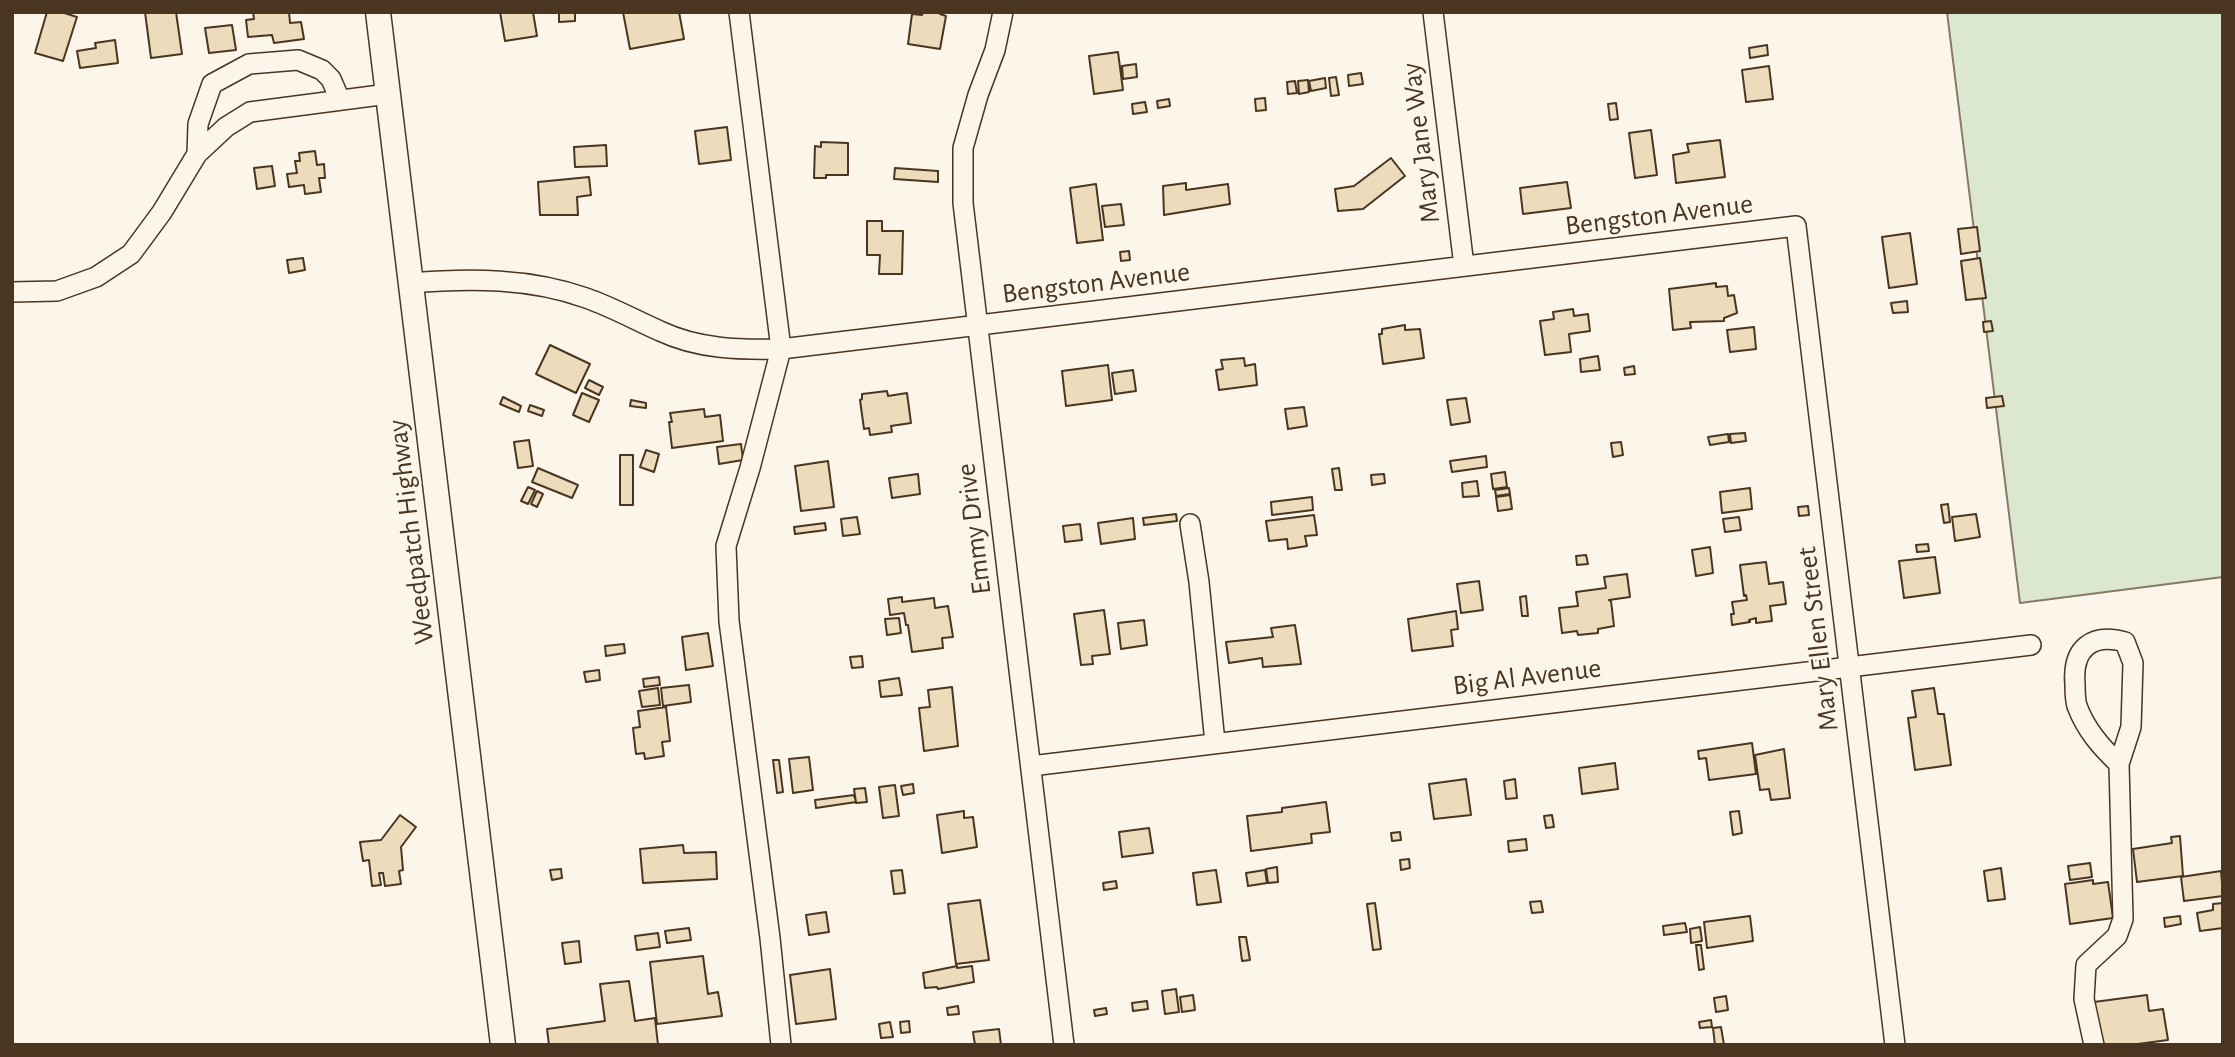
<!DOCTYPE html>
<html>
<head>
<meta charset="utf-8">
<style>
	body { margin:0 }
	#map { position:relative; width:2235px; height:1057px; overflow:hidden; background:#fbf6e9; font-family:"Alegreya Sans",sans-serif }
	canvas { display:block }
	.frame { position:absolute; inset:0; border:14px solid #4a3520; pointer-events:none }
</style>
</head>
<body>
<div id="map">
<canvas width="2235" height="1057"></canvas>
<div class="frame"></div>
</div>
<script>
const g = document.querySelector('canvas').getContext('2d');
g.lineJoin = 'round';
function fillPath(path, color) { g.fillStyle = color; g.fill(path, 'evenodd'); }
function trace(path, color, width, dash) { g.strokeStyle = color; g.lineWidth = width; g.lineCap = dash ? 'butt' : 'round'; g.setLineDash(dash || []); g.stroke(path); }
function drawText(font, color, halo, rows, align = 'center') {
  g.font = font + ' "Alegreya Sans",sans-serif'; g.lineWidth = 5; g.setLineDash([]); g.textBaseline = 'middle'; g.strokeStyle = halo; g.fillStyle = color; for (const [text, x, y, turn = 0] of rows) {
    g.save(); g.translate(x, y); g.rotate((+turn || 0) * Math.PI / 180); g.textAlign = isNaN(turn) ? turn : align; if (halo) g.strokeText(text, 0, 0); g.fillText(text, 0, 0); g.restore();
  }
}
const green = new Path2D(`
	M1947,12h276v565l-203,26z`);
const building = new Path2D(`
	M47,12h14l16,5 -14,44 -28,-8z
	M145,12h31l6,42 -31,4z
	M253,12h36l1,11 11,-1 3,17 -30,4 -2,-8 -24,2 -2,-17 8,-1z
	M500,12h33l4,24 -32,5z
	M559,12h16v9l-16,1z
	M623,12h56l5,27 -54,10z
	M923,12h17v2l6,2 -6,33 -32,-5 4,-30 10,1z
	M232,25l4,25 -27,3 -4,-25z
	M115,40l3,23 -38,5 -3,-17 19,-3 -1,-5z
	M1767,45l1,10 -18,3 -1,-10z
	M1118,52l5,38 -29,4 -5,-38z
	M1136,64l1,13 -14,2 -1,-13z
	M1769,66l4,33 -27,3 -4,-32z
	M1361,73l2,11 -14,2 -1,-11z
	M1336,77l3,18 -8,1 -2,-18z
	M1325,78l1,10 -15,3 -2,-10z
	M1308,80l1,12 -10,2 -1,-13z
	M1295,81l2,12 -9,1 -1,-12z
	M1265,98l1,12 -10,1 -1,-12z
	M1169,99l1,7 -12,2 -1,-7z
	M1145,102l2,10 -14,2 -1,-10z
	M1616,103l2,16 -8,1 -2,-16z
	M727,127l4,33 -32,4 -4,-33z
	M1651,130l6,45 -22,3 -6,-45z
	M1720,140l5,37 -49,6 -3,-28 16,-3 -2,-8z
	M821,142l27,1v32h-22v3h-12l1,-32 6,1z
	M606,145l1,21 -32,1 -1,-20z
	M315,151l2,14 7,-1 1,14h-6l2,14 -16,2 -1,-9 -15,2 -2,-13 10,-1 -2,-12h5l-1,-8z
	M1391,158l14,18 -42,33 -25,2 -3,-22 19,-3z
	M272,166l3,20 -18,3 -3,-21z
	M895,168l43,3v11l-44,-3z
	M589,177l2,18 -14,2 1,18h-38l-2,-33z
	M1567,182l4,26 -48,6 -3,-26z
	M1186,183v7l42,-6 2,20 -66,11 -1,-29z
	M1096,184l7,56 -26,3 -7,-55z
	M1121,204l3,21 -19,2 -3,-21z
	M867,221h15v10h21l-1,43h-23l1,-19h-13z
	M1977,227l3,24 -19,3 -3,-25z
	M1910,233l7,51 -28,4 -7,-51z
	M1129,251l1,9 -9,1 -1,-9z
	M303,258l2,12 -16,3 -2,-13z
	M1980,258l6,40 -20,2 -5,-39z
	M1716,283v4l11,-1 1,10 6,-1 3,18 -13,5v3l-34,1 1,6 -18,2 -4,-41z
	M1907,301l1,11 -15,1 -2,-10z
	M1573,309l1,7 14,-2 2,17 -21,3 2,18 -26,3 -5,-34 14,-2 -1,-7z
	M1991,321l2,10 -9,1 -1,-10z
	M1405,325v5l15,-1 4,29 -41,6 -4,-30h3v-5z
	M1754,327l2,22 -26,3 -3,-22z
	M550,345l40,19 -14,29 -40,-19z
	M1598,356l2,14 -19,2 -1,-13z
	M1244,358l1,8 10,-2 2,21 -38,5 -3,-20 7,-1 -2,-9z
	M1108,365l4,35 -46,6 -4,-35z
	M1634,366l1,8 -10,1 -1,-7z
	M1133,370l3,21 -21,3 -3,-21z
	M589,380l14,7 -4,8 -14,-7z
	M887,391l1,5 19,-3 4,30 -20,3 1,6 -22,3 -1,-7 -5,1 -4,-29 2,-1v-5z
	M582,393l17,7 -10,22 -16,-7z
	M2002,396l2,10 -17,2 -1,-10z
	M503,397l18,9 -2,6 -19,-8z
	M1466,398l4,24 -19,3 -4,-25z
	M631,400l15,3v5l-16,-2z
	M530,405l14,5 -2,6 -14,-5z
	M1304,407l3,19 -19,3 -3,-20z
	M704,409l1,8 15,-2 3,26 -51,7 -3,-26h3l-2,-9z
	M1745,433l1,8 -15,2 -1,-9z
	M1728,434l1,8 -19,3 -2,-8z
	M529,440l4,26 -15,2 -4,-26z
	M1621,442l2,13 -10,2 -2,-14z
	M741,444l2,16 -24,4 -2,-17z
	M646,450l13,4 -5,18 -14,-5z
	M620,455h13v50h-13z
	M1486,456l1,11 -35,5 -2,-11z
	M828,461l6,46 -33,4 -6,-45z
	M538,468l40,17 -6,13 -40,-16z
	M1339,468l3,22h-7l-3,-21z
	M1505,472l2,15 -14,2 -2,-15z
	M918,474l2,20 -28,4 -3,-20z
	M1384,474l1,9 -13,2 -1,-10z
	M1477,481l2,15 -16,1 -1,-14z
	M528,487l7,3 -7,14 -7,-3z
	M1509,488l1,6 -14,2 -1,-6z
	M1750,488l2,21 -30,4 -2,-21z
	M537,491l6,3 -6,13 -6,-3z
	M1510,495l2,14 -14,2 -2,-14z
	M1312,497l1,13 -41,5 -1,-13z
	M1948,504l2,18 -6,1 -3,-18z
	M1808,506l1,9 -10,1 -1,-9z
	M1176,514l1,7 -33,4 -1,-7z
	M1976,514l4,23 -25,4 -3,-24z
	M1314,515l3,20 -12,1 2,10 -19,3 -1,-10 -18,2 -3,-20z
	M857,517l3,17 -17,2 -2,-17z
	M1739,517l2,13 -16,2 -2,-13z
	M1133,518l2,21 -34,5 -3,-21z
	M825,523l1,7 -31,4 -1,-7z
	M1080,524l2,16 -17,2 -2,-16z
	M1928,544l1,7 -12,1 -1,-7z
	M1710,547l3,26 -17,3 -4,-26z
	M1586,555l2,9 -11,1 -1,-9z
	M1935,557l5,36 -36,5 -5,-37z
	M1766,562l3,22 14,-2 3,22 -16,2 2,15 -16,2v-5l-7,2 1,2 -18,3 -1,-11h3l-2,-12 15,-2 -1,-5 -2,1 -4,-31z
	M1627,574l3,23 -21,3 2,1 3,25 -16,3v4l-20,2 -1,-4 -15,2 -3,-25 19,-2 -2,-14 30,-4 -2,-11z
	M1479,581l4,29 -22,3 -4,-29z
	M1526,596l2,20h-6l-2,-19z
	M902,597v5l32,-4 1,10 13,-2 5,31 -11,1 1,10 -31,4 -4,-27h-2l-2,-12 -14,2 -2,-16z
	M1104,610l6,44 -18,2 1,8 -12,1 -7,-51z
	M1456,611l2,18 -7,1 2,16 -41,5 -4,-32z
	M899,618l2,15 -14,2 -2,-16z
	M1144,620l3,25 -26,4 -3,-26z
	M1295,625l6,39 -38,3 -1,-9 -33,5 -3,-21 47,-5 -2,-9z
	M708,633l5,33 -27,4 -4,-33z
	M624,644l1,9 -19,3 -1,-10z
	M862,656l1,11 -11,1 -2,-11z
	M599,670l1,10 -14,2 -2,-10z
	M659,677l1,8 -16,2 -1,-8z
	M899,678l3,17 -21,2 -2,-16z
	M689,685l2,17 -28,4 -2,-18z
	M952,687l6,59 -34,5 -5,-43 11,-1 -2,-17z
	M658,688l2,17 -18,2 -3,-16z
	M1934,688l4,26h6l7,51 -36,5 -7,-52 8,-1 -4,-26z
	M666,707l4,34 -8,1 2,14 -19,3 -1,-6 -8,1 -3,-26 7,-1 -2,-16z
	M1752,743l4,31 -47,6 -3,-22 -7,1 -1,-8z
	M1784,749l6,49 -19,2 -2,-11 -9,1 -5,-35z
	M809,757l4,33 -20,3 -4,-34z
	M773,760h6l4,32 -6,1z
	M1615,763l3,26 -36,5 -3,-26z
	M1466,779l5,36 -37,4 -5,-35z
	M1515,779l2,19 -11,1 -2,-18z
	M913,784l1,9 -11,2 -2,-9z
	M895,785l4,31 -16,2 -4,-31z
	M865,788l2,14 -11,1 -2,-14z
	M854,795l2,7 -40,6 -1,-8z
	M1326,802l4,30 -19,2 1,9 -61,8 -4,-35 35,-4v-4z
	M964,811v7l9,-1 4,30 -35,6 -5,-38z
	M1739,811l3,22 -9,2 -3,-23z
	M400,815l16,12 -15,20 2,23 -4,1 2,13 -16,2 -2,-13h-4l2,12 -9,1 -3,-26 -6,1 -3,-19 21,-2z
	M1552,815l2,12 -8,1 -2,-12z
	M1149,828l4,25 -31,4 -3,-25z
	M1400,832l1,8 -9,1 -1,-8z
	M2180,836l3,40 -46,6 -4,-33 39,-6 -1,-6z
	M1526,839l1,11 -18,2 -1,-11z
	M683,845l1,8 32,-1 1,27 -74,4 -3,-34z
	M1409,859l1,9 -9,2 -1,-10z
	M2090,863l2,14 -22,3 -2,-14z
	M1277,867l1,15 -10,1 -2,-14z
	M2001,868l4,31 -17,2 -4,-30z
	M561,869l1,9 -10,2 -2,-10z
	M902,870l3,23 -11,1 -3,-23z
	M1216,870l5,32 -24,3 -4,-32z
	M1265,870l2,13 -19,3 -2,-13z
	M2221,871l2,25 -39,5 -3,-24z
	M2093,880v4l15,-2 5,36 -43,6 -5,-40z
	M1116,881l1,7 -13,2 -1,-7z
	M980,900l9,60 -33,4 -8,-60z
	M1541,901l2,11 -11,1 -2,-11z
	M1375,903l6,46 -8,1 -6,-46z
	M2223,903v25l-23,3 -3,-18 16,-3v-6z
	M826,912l3,20 -20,3 -3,-20z
	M1750,916l3,25 -46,7 -3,-26z
	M2180,916l1,8 -16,3 -1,-9z
	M1685,923l2,9 -23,3 -1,-9z
	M1700,927l2,14 -11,2 -1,-14z
	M689,928l2,12 -24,3 -2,-12z
	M658,933l2,14 -23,3 -2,-14z
	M1239,937h7l4,23 -8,1z
	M579,941l2,21 -16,2 -3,-21z
	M1696,945h5l3,24 -5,1z
	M703,956l5,38 10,-2 4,24 -65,8 -7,-62z
	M957,966v2l15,-2 2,16 -36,7 -1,-2 -12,1 -2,-15z
	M830,969l6,50 -40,5 -6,-49z
	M629,981l6,40 20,-3 3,27h-109l-2,-16 58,-8 -5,-37z
	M1176,989l3,23 -14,2 -3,-23z
	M1193,995l2,15 -13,2 -2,-15z
	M2147,995l2,16 14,-2 5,31 -38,5h-31l-5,-43z
	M1726,996l2,14 -12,2 -2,-14z
	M1147,1001l1,8 -15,2 -1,-8z
	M958,1006l1,8 -11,1 -1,-7z
	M1106,1008l1,6 -12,2 -1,-6z
	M1711,1020l1,7 -12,1 -1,-6z
	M909,1021l1,11 -9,1 -1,-11z
	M890,1022l3,15 -12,1 -2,-14z
	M1721,1027l3,18h-9l-2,-17z
	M999,1029l2,16h-26l-2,-13z`);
const minor = new Path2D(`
	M739,12l42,337 -31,119 -24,78 3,75 41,317 11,107
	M1003,12l-8,38 -17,45 -15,53v55l101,842
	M1433,12l31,254
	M197,154l1,-30 14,-40 37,-20 49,-4 24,10 9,9 9,21
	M411,283c59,-5 119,-5 175,15 26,9 49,22 74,33 38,18 79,19 121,18l1015,-123 99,819
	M12,292l45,-1 39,-14 35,-23 31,-42 35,-58 29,-27 24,-15 138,-18
	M1190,524l9,58 16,161
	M1031,766l1000,-121
	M2094,1045l-10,-46 2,-34 31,-29 6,-17 -4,-155 12,-37 2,-64 -8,-21c-33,-9 -53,6 -50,42 0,7 0,15 2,22 9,24 24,41 42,58`);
const major = new Path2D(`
	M378,12l125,1033`);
const streetNames = [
	["Mary Jane Way",1421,143,-97],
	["Bengston Avenue",1659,215,-7],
	["Bengston Avenue",1096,283,-7],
	["Emmy Drive",974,529,-97],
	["Weedpatch Highway",411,532,-97],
	["Mary Ellen Street",1818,639,-97],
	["Big Al Avenue",1527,677,-7]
];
fillPath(green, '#dce7d0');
trace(green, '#887966', 2);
fillPath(building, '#ecdcbc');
trace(building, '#4a3520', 2);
trace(minor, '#4a3520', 22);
trace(major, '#4a3520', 27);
trace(minor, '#fbf6e9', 19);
trace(major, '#fbf6e9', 24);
drawText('28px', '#4a3520', '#fbf6e9', streetNames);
</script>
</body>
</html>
